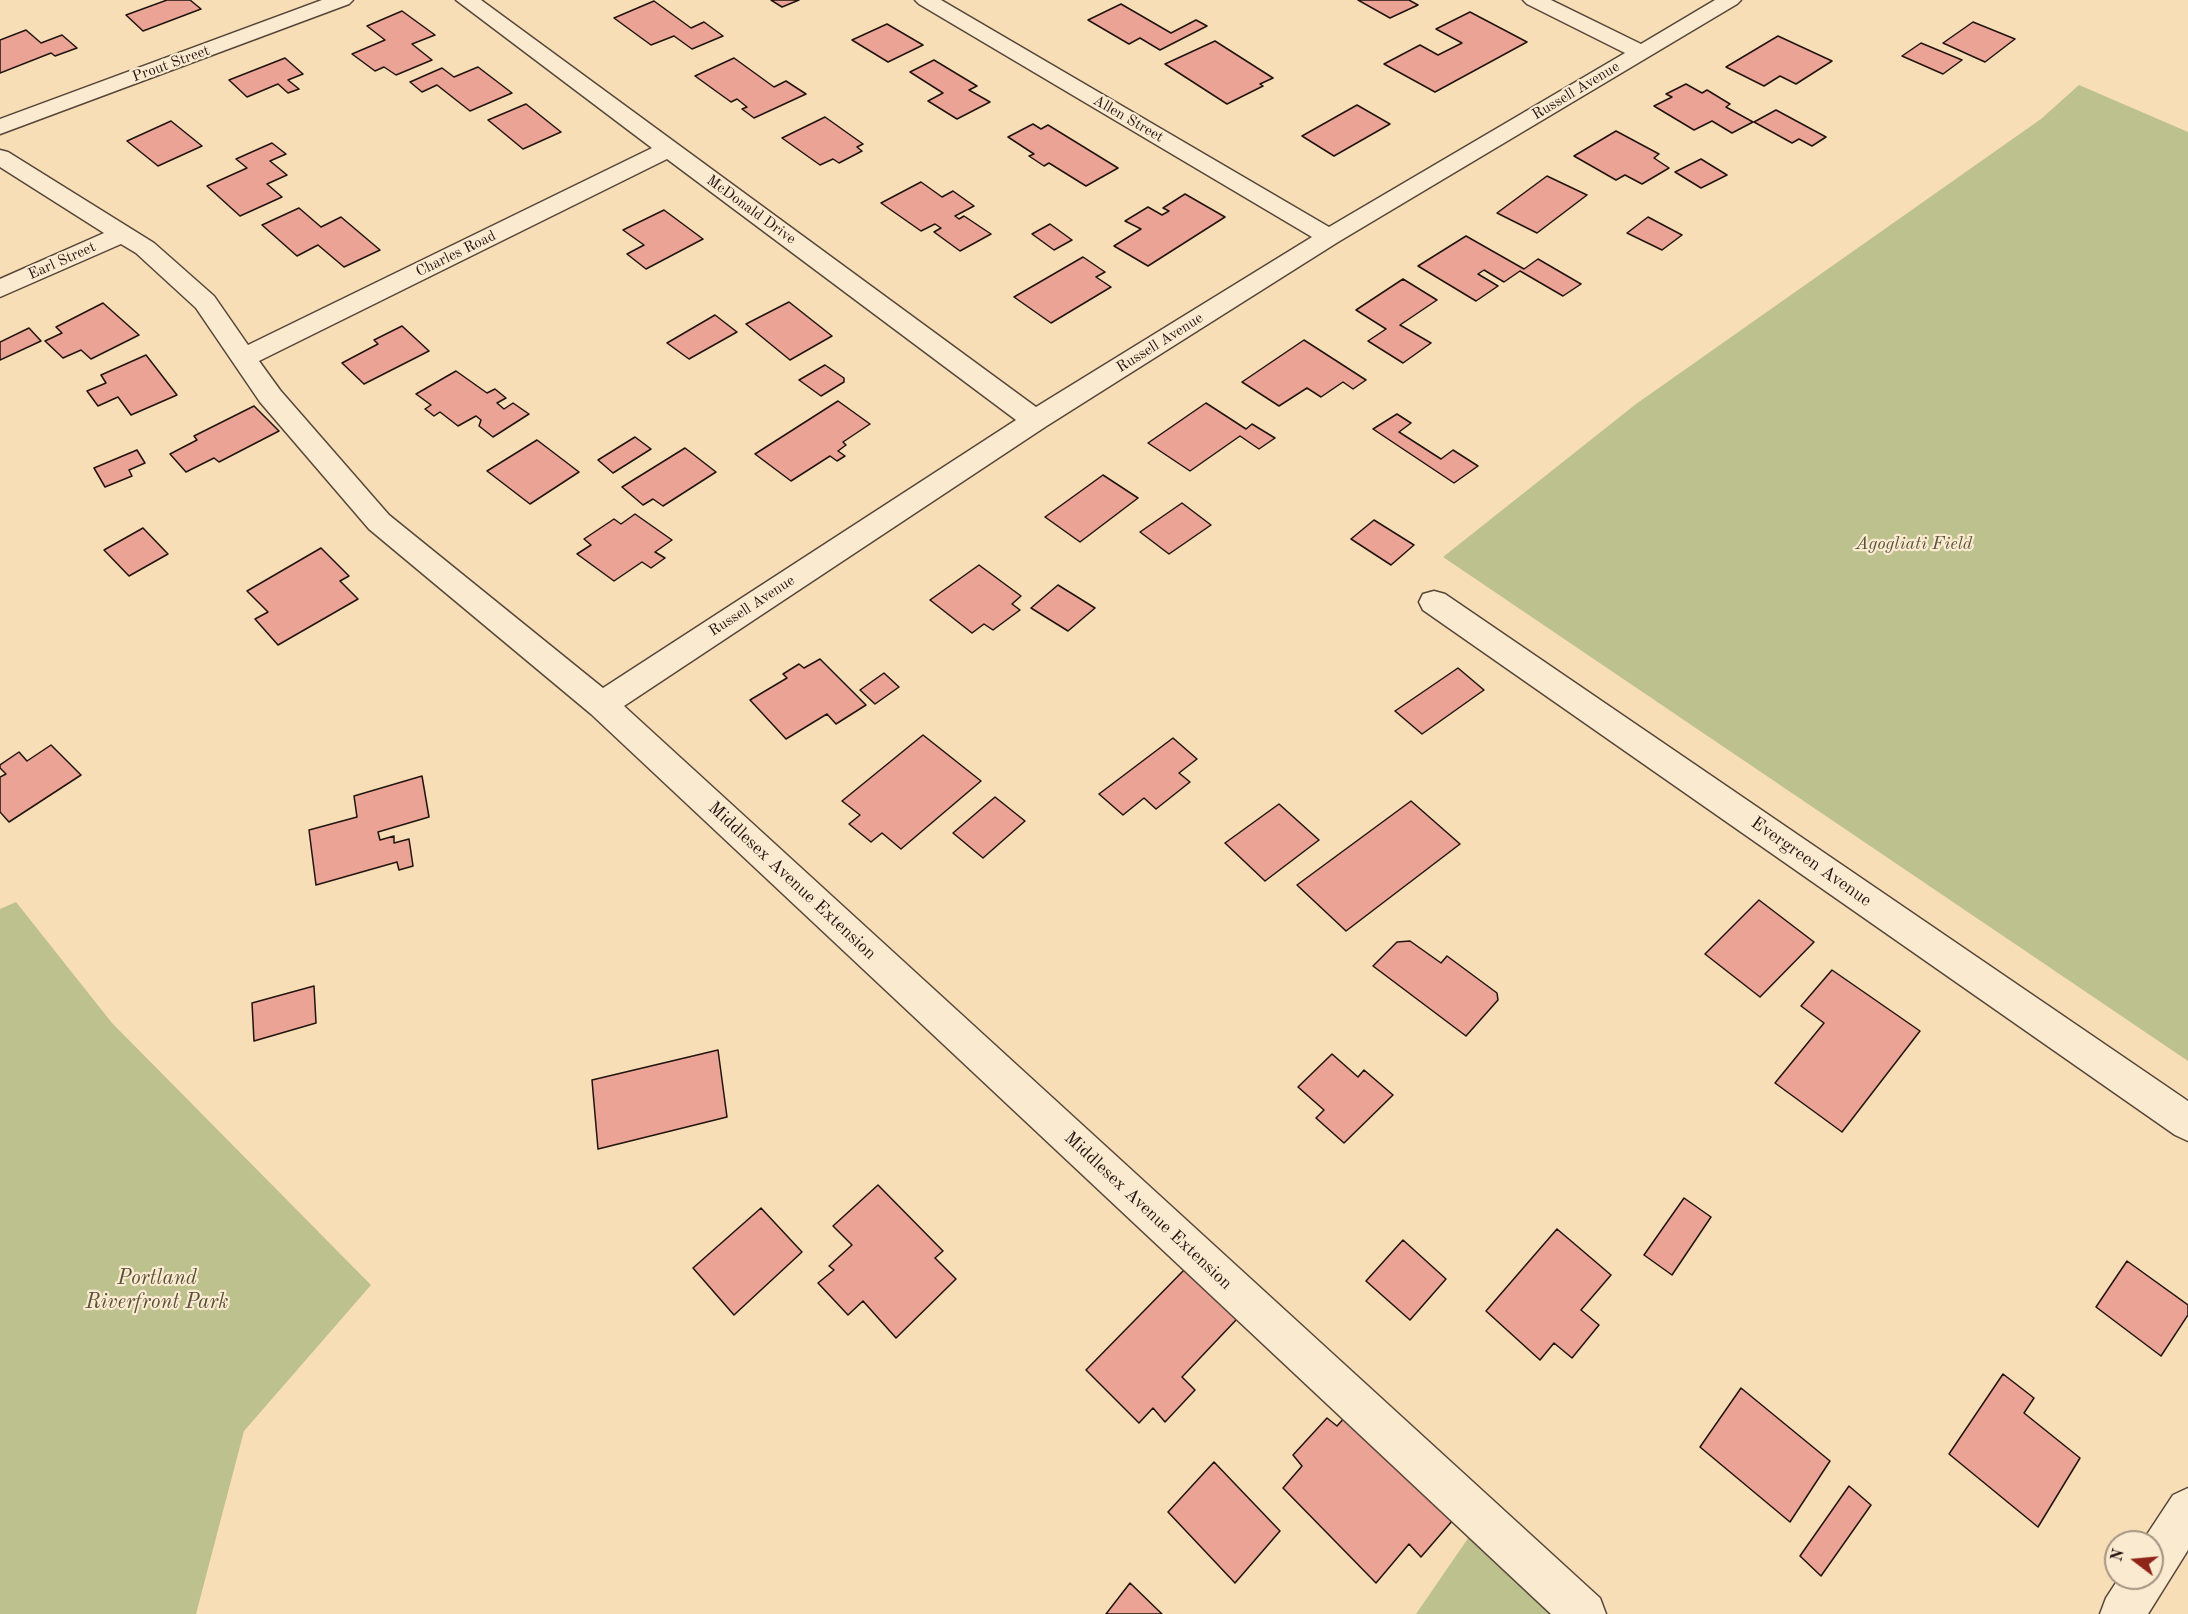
<!DOCTYPE html>
<html>
<head>
<meta charset="utf-8">
<style>
	body { margin:0 }
	#map { position:relative; width:2188px; height:1614px; overflow:hidden; background:#f7deb6; font-family:"Old Standard TT",serif }
	canvas { display:block }
	.north { position:absolute; left:2104px; top:1530px; width:60px; height:60px; box-sizing:border-box; background:#faead0; border:2px solid #a39483; border-radius:50%; rotate:286deg; font-size:16px; font-weight:700; line-height:24px; text-align:center; color:#21140f }
	.north::after { content:''; display:block; margin:auto; width:21px; height:27px; background:#8f2418; clip-path:polygon(50% 0,100% 100%,50% 72%,0 100%) }
</style>
</head>
<body>
<div id="map">
<canvas width="2188" height="1614"></canvas>
<div class="north">N</div>
</div>
<script>
const g = document.querySelector('canvas').getContext('2d');
g.lineJoin = 'round';
function fillPath(path, color) { g.fillStyle = color; g.fill(path, 'evenodd'); }
function trace(path, color, width, dash) { g.strokeStyle = color; g.lineWidth = width; g.lineCap = dash ? 'butt' : 'round'; g.setLineDash(dash || []); g.stroke(path); }
function drawText(font, color, halo, rows, align = 'center') {
  g.font = font + ' "Old Standard TT",serif'; g.lineWidth = 4.5; g.setLineDash([]); g.textBaseline = 'middle'; g.strokeStyle = halo; g.fillStyle = color; for (const [text, x, y, turn = 0] of rows) {
    g.save(); g.translate(x, y); g.rotate((+turn || 0) * Math.PI / 180); g.textAlign = isNaN(turn) ? turn : align; if (halo) g.strokeText(text, 0, 0); g.fillText(text, 0, 0); g.restore();
  }
}
const green = new Path2D(`
	M2079,85l109,47v929l-745,-504 193,-153 405,-285z
	M16,902l96,121 259,262 -127,146 -48,183h-196v-705z
	M1471,1534l85,80h-140z`);
const building = new Path2D(`
	M167,0h23l11,9 -58,22 -17,-16z
	M771,0h28l-17,7z
	M1358,0h51l9,5 -28,13z
	M654,1l37,27 13,-6 19,14 -31,13 -18,-13 -23,9 -37,-27z
	M1121,4l50,29 25,-13 11,6 -47,24 -20,-12 -11,6 -41,-24z
	M402,11l33,24 -23,9 20,16 -36,15 -12,-8 -9,4 -23,-17 33,-14 -18,-14z
	M1470,12l57,30 -92,50 -51,-28 36,-19 18,10 24,-12 -26,-14z
	M1973,22l42,17 -30,23 -42,-19z
	M887,24l36,21 -35,17 -36,-22z
	M26,30l15,13 21,-8 15,13 -22,8 -4,-3 -51,20v-33z
	M1778,36l54,25 -36,23 -16,-8 -16,10 -38,-19z
	M1215,41l58,37 -13,6 3,2 -36,18 -62,-40z
	M1921,43l41,17 -19,14 -41,-18z
	M285,58l18,16 -15,6 11,9 -11,4 -10,-9 -31,13 -18,-17z
	M734,58l40,29 12,-6 20,13 -52,24 -12,-9 5,-2 -10,-8 -6,3 -36,-26z
	M934,60l43,26 -8,4 21,12 -33,17 -29,-18 15,-8 -33,-21z
	M478,67l34,26 -42,18 -33,-26 -15,7 -12,-10 32,-14 12,9z
	M1686,84l16,9 5,-3 23,14 -4,3 27,15 -21,11 -20,-12 -18,9 -40,-24 18,-9 -6,-3z
	M526,104l35,28 -38,17 -35,-29z
	M1357,105l33,19 -56,32 -32,-20z
	M1776,110l50,27 -14,9 -13,-7 -7,4 -38,-21z
	M825,117l38,27 -6,3 5,4 -23,12 -6,-4 -13,6 -38,-27z
	M171,121l31,25 -44,20 -31,-25z
	M1033,124l8,5 7,-4 70,43 -32,18 -37,-23 -5,3 -15,-10 5,-2 -26,-17z
	M1616,131l43,23 -5,4 15,10 -27,16 -17,-9 -9,5 -42,-24z
	M272,143l14,11 -16,7 17,14 -20,9 15,13 -42,19 -33,-30 40,-18 -11,-9z
	M1701,159l26,16 -26,13 -26,-16z
	M1547,176l40,19 -50,38 -40,-20z
	M921,182l21,15 11,-6 21,15 -19,10 4,3 5,-3 27,18 -31,17 -26,-19 7,-4 -6,-4 -14,7 -40,-28z
	M1185,194l40,23 -77,49 -34,-20 27,-17 -16,-8 23,-14 14,8 7,-4 -6,-3z
	M299,208l22,19 20,-10 39,33 -36,17 -26,-22 -21,11 -35,-31z
	M664,210l39,29 -57,30 -19,-15 17,-9 -21,-15z
	M1648,217l34,18 -20,15 -35,-17z
	M1050,224l22,16 -18,10 -22,-16z
	M1466,236l58,33 14,-10 43,25 -18,12 -43,-25 -16,11 -20,-12 -6,4 20,12 -22,15 -58,-35z
	M1083,257l22,15 -9,5 15,10 -60,36 -37,-26z
	M1403,279l34,21 -37,25 31,18 -28,20 -35,-22 18,-12 -30,-19z
	M789,302l43,34 -42,24 -44,-36z
	M103,303l36,32 -48,24 -10,-9 -18,8 -18,-17 17,-8 -6,-6z
	M715,315l22,17 -48,27 -22,-16z
	M402,326l27,25 -65,33 -22,-21 36,-19 -4,-4z
	M29,328l12,13 -41,19v-18z
	M1304,340l62,40 -13,9 -10,-7 -22,15 -14,-9 -28,18 -37,-24z
	M146,355l31,40 -46,20 -13,-18 -20,9 -11,-15 19,-8 -5,-8z
	M825,365l19,13v4l-23,14 -22,-16z
	M456,371l31,22 8,-4 11,9 -9,5 7,6 9,-6 16,11 -36,23 -14,-11 2,-6 -5,-4 -18,10 -18,-14 -6,4 -9,-7 6,-4 -15,-11z
	M838,401l32,23 -27,18 3,3 -8,6 7,5 -8,5 -7,-5 -39,25 -36,-27z
	M1206,403l40,26 6,-5 23,14 -16,11 -19,-13 -50,35 -42,-28z
	M254,406l25,25 -60,31 -5,-4 -28,14 -16,-18 27,-14 -3,-4z
	M1397,414l14,9 -12,9 42,27 12,-9 25,16 -24,17 -81,-54z
	M635,437l16,12 -38,24 -15,-13z
	M537,440l42,32 -49,32 -43,-33z
	M685,448l31,24 -53,34 -10,-7 -10,6 -21,-18z
	M137,450l8,13 -16,7 3,6 -27,11 -11,-19z
	M1103,475l35,23 -58,44 -35,-25z
	M1182,503l29,22 -42,29 -29,-22z
	M635,514l37,26 -17,12 10,6 -14,10 -9,-6 -28,19 -37,-27 14,-9 -7,-6 30,-20 7,5z
	M1374,520l40,25 -23,20 -40,-26z
	M143,528l25,26 -39,22 -25,-26z
	M321,548l28,28 -9,5 18,18 -80,46 -23,-26 13,-7 -21,-21z
	M979,565l42,31 -9,8 8,6 -27,20 -9,-6 -12,9 -42,-33z
	M1058,585l37,23 -27,23 -37,-23z
	M820,659l46,46 -30,19 -9,-10 -41,25 -36,-39 37,-22 -4,-4 16,-10 5,4z
	M1458,668l26,22 -62,44 -27,-23z
	M884,673l15,14 -24,17 -15,-14z
	M923,735l58,46 -80,68 -19,-16 -11,9 -22,-18 11,-9 -18,-14z
	M1173,738l24,21 -18,14 11,9 -34,27 -12,-11 -21,17 -24,-21z
	M51,745l30,30 -72,47 -9,-10v-35l6,-3 -6,-6v-3l19,-13 8,9z
	M422,776l7,41 -51,15 2,8 14,-4v7l15,-4 4,27 -14,4 -2,-8 -81,23 -7,-55 48,-13 -3,-21z
	M995,797l30,24 -42,37 -30,-25z
	M1411,801l49,43 -114,87 -49,-46z
	M1279,804l40,36 -54,41 -40,-38z
	M1759,900l55,42 -54,55 -55,-43z
	M1410,941l31,22 6,-7 50,37 1,7 -32,36 -93,-70 24,-24z
	M1832,970l88,61 -78,101 -67,-49 49,-60 -23,-17z
	M314,986l2,37 -62,18 -2,-38z
	M718,1050l9,67 -129,32 -6,-69z
	M1332,1054l26,23 6,-7 29,25 -49,48 -28,-25 8,-8 -26,-23z
	M878,1185l65,66 -8,7 21,21 -60,59 -33,-37 -15,14 -30,-32 16,-13 -5,-4 23,-21 -19,-19z
	M1684,1198l27,19 -39,58 -28,-20z
	M761,1208l41,44 -68,63 -41,-47z
	M1557,1229l54,46 -30,35 18,15 -27,33 -18,-15 -14,17 -54,-49z
	M1403,1240l43,39 -36,41 -44,-39z
	M2127,1261l61,44v10l-27,41 -65,-49z
	M1185,1269l52,50 -55,58 13,13 -30,32 -12,-14 -14,15 -53,-53z
	M2003,1374l31,24 -10,15 56,45 -42,69 -89,-73z
	M1741,1388l89,73 -40,61 -90,-75z
	M1346,1416l107,104 -32,37 -12,-13 -33,39 -93,-95 19,-22 -9,-11 34,-37 10,8z
	M1214,1462l66,69 -45,52 -67,-71z
	M1849,1486l22,19 -50,71 -21,-20z
	M1130,1583l32,31h-56z`);
const street = new Path2D(`
	M322,0h31l-4,4 -349,130v-15z
	M456,0h25l555,407 276,-170 -393,-233 -4,-4h26l388,227 296,-174 -98,-49 -4,-4h28l90,44 74,-44h26l-4,4 -399,238 -293,185 -421,279 976,892 6,16h-55l-960,-900 -222,-185 -109,-127 -64,-94 -60,-55 -15,-9 -121,53v-18l104,-46 -104,-66v-17l8,2 146,91 60,53 34,49 404,-197zM667,159l349,261 -413,268 -214,-173 -109,-125 -21,-29z
	M1434,591l11,3 743,507v40l-13,-6 -752,-525 -4,-8 4,-8z
	M2188,1488v62l-40,64h-48l6,-16 13,-20h33v-36h-10l31,-47z`);
const farStreetnames = [
	["Prout Street",171,64,-20],
	["Russell Avenue",1576,91,-31],
	["Allen Street",1128,119,30],
	["McDonald Drive",751,210,36],
	["Charles Road",456,254,-26],
	["Earl Street",62,261,-24],
	["Russell Avenue",1160,343,-32],
	["Russell Avenue",752,606,-33]
];
const parkNames = [
	["Agogliati Field",1914,544]
];
const streetNames = [
	["Evergreen Avenue",1811,862,35],
	["Middlesex Avenue Extension",792,881,43],
	["Middlesex Avenue Extension",1148,1211,43]
];
const nearParknames = [
	["Portland",157,1278],
	["Riverfront Park",157,1302]
];
fillPath(green, '#bdc18e');
fillPath(building, '#eaa394');
trace(building, '#21140f', 1.5);
trace(street, '#564639', 3);
fillPath(street, '#faead0');
drawText('15px', '#21140f', '#faead0', farStreetnames);
drawText('italic 18px', '#58513b', '#faead0', parkNames);
drawText('18px', '#21140f', '#faead0', streetNames);
drawText('italic 21px', '#58513b', '#faead0', nearParknames);
</script>
</body>
</html>
